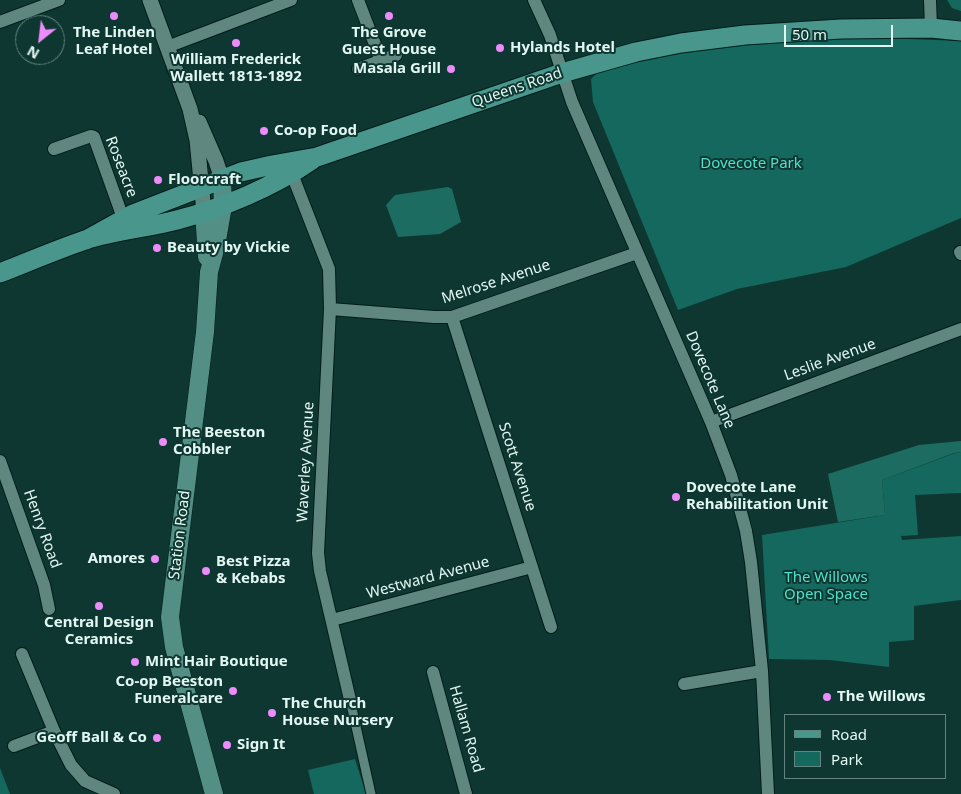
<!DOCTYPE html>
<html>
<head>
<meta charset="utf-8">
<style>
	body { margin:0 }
	#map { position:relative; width:961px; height:794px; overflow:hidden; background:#0f3732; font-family:"Noto Sans",sans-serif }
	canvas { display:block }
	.legend { position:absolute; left:784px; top:714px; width:162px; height:65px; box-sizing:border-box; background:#0f3732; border:1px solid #63847f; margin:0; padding:6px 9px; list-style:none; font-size:15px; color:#e2f7f2 }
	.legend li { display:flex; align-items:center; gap:10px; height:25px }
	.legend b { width:25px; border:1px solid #63847f }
	.north { position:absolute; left:15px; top:15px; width:50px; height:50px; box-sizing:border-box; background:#0f3732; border:1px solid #63847f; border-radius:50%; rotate:209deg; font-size:14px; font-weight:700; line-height:20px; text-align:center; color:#e2f7f2 }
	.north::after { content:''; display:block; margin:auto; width:18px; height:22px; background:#ec8cfb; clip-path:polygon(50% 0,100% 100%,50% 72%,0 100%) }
	.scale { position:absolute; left:784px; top:25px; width:109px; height:22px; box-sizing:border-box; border:2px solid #e2f7f2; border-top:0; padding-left:6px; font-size:15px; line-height:18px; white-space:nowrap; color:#e2f7f2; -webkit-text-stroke:4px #0f3732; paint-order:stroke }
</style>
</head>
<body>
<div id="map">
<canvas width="961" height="794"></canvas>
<ul class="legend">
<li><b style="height:6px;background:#49978c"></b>Road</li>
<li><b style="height:14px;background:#14685e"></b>Park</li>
</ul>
<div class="north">N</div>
<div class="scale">50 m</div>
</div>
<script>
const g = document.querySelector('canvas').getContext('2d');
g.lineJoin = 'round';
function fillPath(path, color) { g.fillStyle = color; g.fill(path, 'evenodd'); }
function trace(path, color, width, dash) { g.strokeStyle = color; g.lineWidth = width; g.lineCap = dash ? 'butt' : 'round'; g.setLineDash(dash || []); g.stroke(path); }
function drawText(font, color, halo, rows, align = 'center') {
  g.font = font + ' "Noto Sans",sans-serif'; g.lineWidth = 4; g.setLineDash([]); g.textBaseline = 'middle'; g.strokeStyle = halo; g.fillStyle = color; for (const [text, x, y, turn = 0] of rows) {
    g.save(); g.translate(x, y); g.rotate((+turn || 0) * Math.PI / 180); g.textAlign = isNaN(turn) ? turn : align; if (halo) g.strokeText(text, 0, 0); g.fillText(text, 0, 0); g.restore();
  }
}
const green = new Path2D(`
	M947,0h14v11l-9,-3z
	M856,37l105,4v177l-115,49 -109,22 -59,21 -85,-208 -2,-23 9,-9 101,-21 72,-8z
	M961,452v41l-46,2 3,40 -17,1 1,4 59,-4v64l-47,6v34l-25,2v25l-59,-7 -61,-1 -7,-124 123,-20 -3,-35 73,-27z
	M355,759l11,35h-52l-6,-24z
	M0,768l10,26h-10z`);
const forest = new Path2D(`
	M448,187l4,2 9,33 -21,12 -42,3 -12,-32 9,-10z
	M961,441v11l-7,1 -72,27 3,35 -47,7 -10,-48 91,-29z`);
const pedestrian = new Path2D(`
	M351,704l20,90`);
const minor = new Path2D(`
	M358,0l23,60
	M534,0l16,35 22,67 139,320 20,53 15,56 5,31 11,109 6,123
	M930,0l1,28
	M0,22l59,-22
	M167,47l124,-47
	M358,69l38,-14
	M54,149l37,-13 3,1 29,81
	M292,174l37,95 1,40 -12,244 2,18 31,133
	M960,252l1,2
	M330,309l104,8h18l185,-64
	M452,317l99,310
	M711,422l250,-93
	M0,461l44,124 5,24
	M332,620l200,-53
	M22,654l32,77 17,34 14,16 29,13
	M433,672l33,122
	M684,684l78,-13
	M14,746l40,-15`);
const tertiary = new Path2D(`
	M150,0l40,109 7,31 7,72
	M199,122l17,39 6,18`);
const secondary = new Path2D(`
	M204,212l3,45
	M214,794l-40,-147 -4,-30 35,-285 4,-60 7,-26 7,-40 -1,-27`);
const primary = new Path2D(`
	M86,240l47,-26 108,-42 31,-7 45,-8 245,-84 74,-21 45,-9 64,-8 96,-6 90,-1 30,3
	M0,273c28,-11 56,-23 85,-33 30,-10 62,-12 92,-20 46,-12 96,-33 135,-60`);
const markers = [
	[114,16,5,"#ec8cfb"],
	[389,16,5,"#ec8cfb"],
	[236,43,5,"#ec8cfb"],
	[500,48,5,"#ec8cfb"],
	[451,69,5,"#ec8cfb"],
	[264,131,5,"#ec8cfb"],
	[158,180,5,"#ec8cfb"],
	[157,248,5,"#ec8cfb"],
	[163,442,5,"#ec8cfb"],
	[676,497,5,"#ec8cfb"],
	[155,559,5,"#ec8cfb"],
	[206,571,5,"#ec8cfb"],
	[99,606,5,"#ec8cfb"],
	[135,662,5,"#ec8cfb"],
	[233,691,5,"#ec8cfb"],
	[827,697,5,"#ec8cfb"],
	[272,713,5,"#ec8cfb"],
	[157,738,5,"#ec8cfb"],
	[227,745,5,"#ec8cfb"]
];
const poiNames = [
	["The Linden",114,33,"center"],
	["Leaf Hotel",114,50,"center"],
	["The Grove",389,33,"center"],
	["Guest House",389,50,"center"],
	["Hylands Hotel",510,48],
	["William Frederick",236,60,"center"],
	["Wallett 1813-1892",236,77,"center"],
	["Masala Grill",441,69,"right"],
	["Co-op Food",274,131],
	["Floorcraft",168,180],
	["Beauty by Vickie",167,248],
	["The Beeston",173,433],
	["Cobbler",173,450],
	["Dovecote Lane",686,488],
	["Rehabilitation Unit",686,505],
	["Amores",145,559,"right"],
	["Best Pizza",216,562],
	["& Kebabs",216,579],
	["Central Design",99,623,"center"],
	["Ceramics",99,640,"center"],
	["Mint Hair Boutique",145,662],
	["Co-op Beeston",223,682,"right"],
	["Funeralcare",223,699,"right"],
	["The Willows",837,697],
	["The Church",282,704],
	["House Nursery",282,721],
	["Geoff Ball & Co",147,738,"right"],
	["Sign It",237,745]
];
const streetNames = [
	["Queens Road",517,88,-19],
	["Roseacre",121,167,69],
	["Melrose Avenue",496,282,-18],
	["Leslie Avenue",830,360,-20],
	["Dovecote Lane",710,380,67],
	["Waverley Avenue",306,462,-87],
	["Scott Avenue",517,467,72],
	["Henry Road",42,529,70],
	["Station Road",180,535,-83],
	["Westward Avenue",428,578,-15],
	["Hallam Road",466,729,74]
];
const parkNames = [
	["Dovecote Park",751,164],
	["The Willows",826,578],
	["Open Space",826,595]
];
fillPath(green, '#14685e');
fillPath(forest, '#1c6c61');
trace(pedestrian, '#011d19', 11);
trace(minor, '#011d19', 14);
trace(tertiary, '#011d19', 17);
trace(secondary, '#011d19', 19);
trace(primary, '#011d19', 21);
trace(pedestrian, '#5f8780', 9);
trace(minor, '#5f8780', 12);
trace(tertiary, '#5f8780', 15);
trace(secondary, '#548f86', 18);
trace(primary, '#49978c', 19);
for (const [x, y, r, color] of markers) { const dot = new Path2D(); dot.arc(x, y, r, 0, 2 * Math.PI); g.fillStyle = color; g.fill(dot); trace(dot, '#0f3732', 2); }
drawText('bold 15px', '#e2f7f2', '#0f3732', poiNames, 'left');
drawText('15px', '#e2f7f2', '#0f3732', streetNames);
drawText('15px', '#50e1cd', '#0f3732', parkNames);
</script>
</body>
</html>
